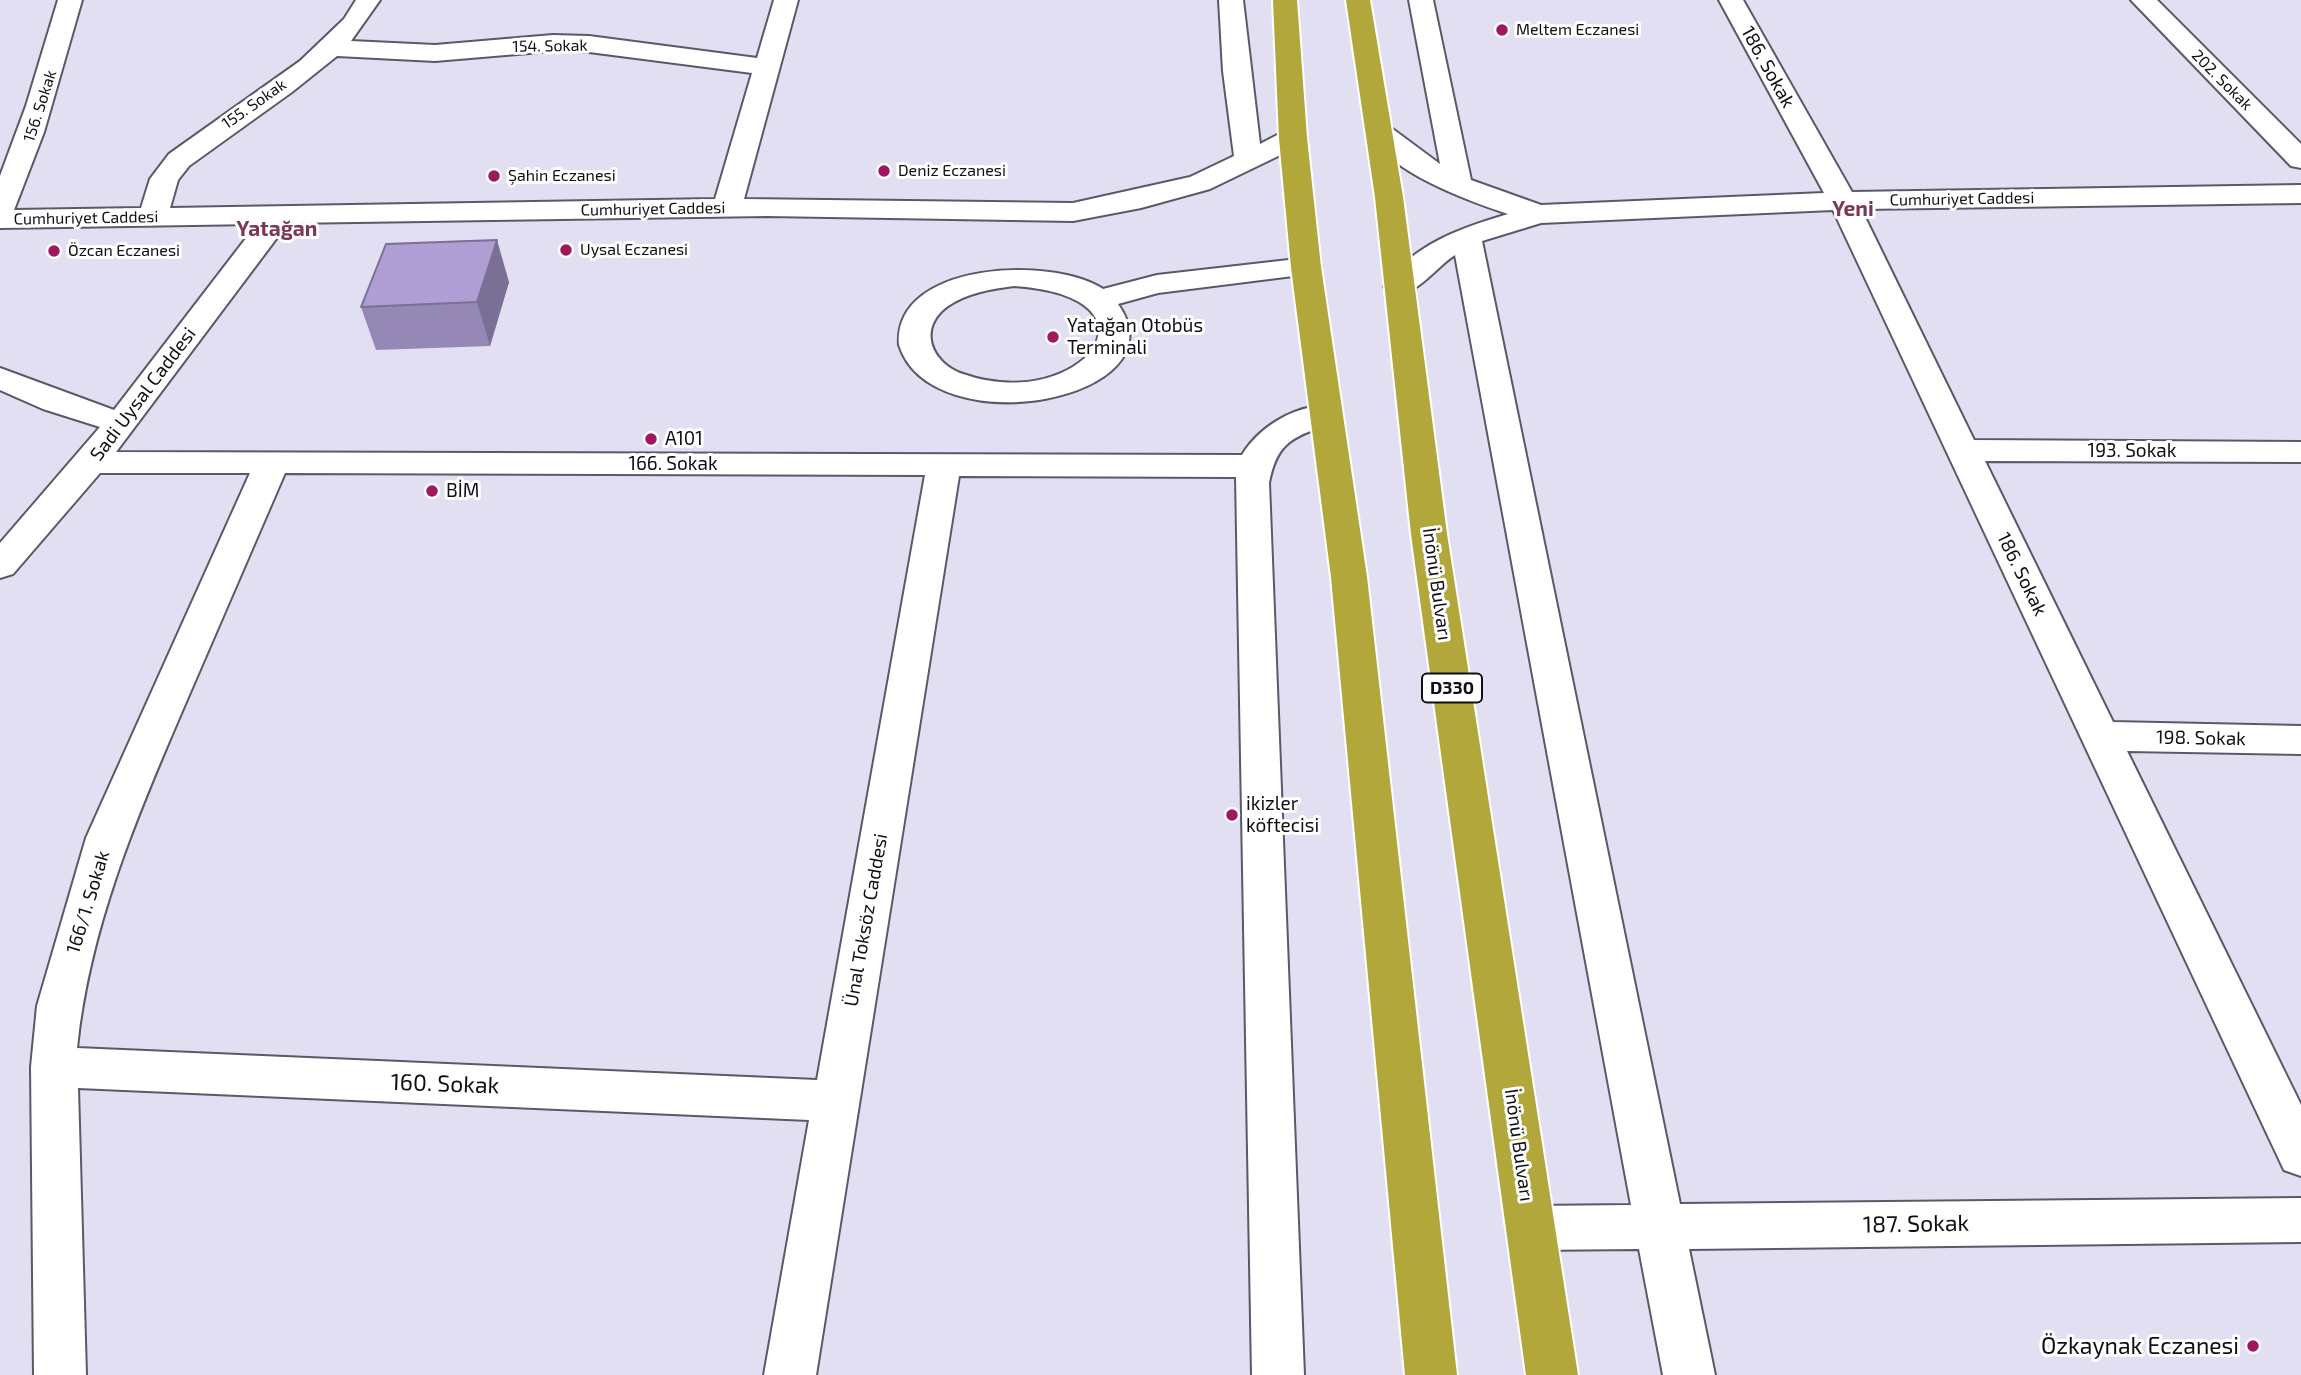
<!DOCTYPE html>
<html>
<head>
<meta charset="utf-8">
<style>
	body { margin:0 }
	canvas { display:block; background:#e1dff1 }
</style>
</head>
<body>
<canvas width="2301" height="1375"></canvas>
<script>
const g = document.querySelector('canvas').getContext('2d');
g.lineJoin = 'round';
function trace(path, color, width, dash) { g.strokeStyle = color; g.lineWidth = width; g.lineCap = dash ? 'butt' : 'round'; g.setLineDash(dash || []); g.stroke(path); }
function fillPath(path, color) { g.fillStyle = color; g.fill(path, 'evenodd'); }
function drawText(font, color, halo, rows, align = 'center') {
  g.font = font + ' "Exo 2",sans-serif'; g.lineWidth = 6; g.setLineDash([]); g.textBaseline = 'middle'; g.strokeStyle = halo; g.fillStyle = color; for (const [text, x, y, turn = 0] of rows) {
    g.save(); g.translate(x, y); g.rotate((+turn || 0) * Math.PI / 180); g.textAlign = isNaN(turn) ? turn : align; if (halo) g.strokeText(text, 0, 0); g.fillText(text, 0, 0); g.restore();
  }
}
const minor = new Path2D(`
	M58,0h24l-38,132 -30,78 127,-2 9,-29 19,-25 131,-93 44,-42 12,-19h24l-29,41 84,4 118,-10 36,1 168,22 17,-58h24l-54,199 329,4 117,-26 44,-21 -11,-85 -4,-71h24l17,144 23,-12h20l4,6 -4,6 -93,45 -69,19 -68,13 -306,-5 -479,7 -172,229 1126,3c18,-30 61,-56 97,-47l4,7c-5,8 -10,8 -18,11 -35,11 -49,20 -56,57l35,892h-52l-16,-898 -277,-1 -143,899h-52l45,-255 -731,-32 8,287h-52l-3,-308 6,-61 49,-168 164,-365h-150l-87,101 -13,4v-35l100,-116 -57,-18 -43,-19v-22l114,42 143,-186 -257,4v-52l26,-70zM553,51l36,1 163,21 -37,126 -545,9 8,-28 11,-14 103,-74 45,-36 98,5zM285,473l640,2 -108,605 -740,-32c12,-119 59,-230 106,-339 34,-79 68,-157 102,-236z
	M1409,0h24l38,180 70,25 283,-12 -105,-193h24l109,192 449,-7v18l-440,6 113,231 327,2v20l-316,-1 128,261 188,4v28l-174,-3 174,354v71l-17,-6 -451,-960 -292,13 -59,18 198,963 621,-6v44l-612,7 26,126h-52l-24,-126 -108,1 -17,-6 -8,-16 8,-16 17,-6 100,-1 -176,-950c-22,14 -40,45 -67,38l-4,-6c29,-43 77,-59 124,-73 -45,-15 -113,-40 -142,-81l4,-6h20l50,37z
	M2131,0h26l144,144v24l-10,-2z
	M1306,258l11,3 4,6 -4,6 -159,20 -40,11c68,96 -187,143 -219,41 -6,-84 154,-89 204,-56l54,-14zM1014,286c159,11 67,129 -51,88 -32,-11 -46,-46 -15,-68 19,-13 43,-17 66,-20z`);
const highway = new Path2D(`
	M1273,0h24l10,138 14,129 46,310 90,798h-52l-74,-798 -40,-310 -12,-129z
	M1346,0h24l33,197 44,337 131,841h-52l-115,-841 -36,-337z`);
const wall = new Path2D(`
	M509,282l-19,64 -114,4 -15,-43z`);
const shadedWall = new Path2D(`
	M497,240l12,42 -19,64 -13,-44z`);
const building = new Path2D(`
	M497,240l-20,62 -116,5 25,-63z`);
const markers = [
	[1502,30,7,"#a11661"],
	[884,171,7,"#a11661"],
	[494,176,7,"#a11661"],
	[566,250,7,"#a11661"],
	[54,251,7,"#a11661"],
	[1053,337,7,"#a11661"],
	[651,439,7,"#a11661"],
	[432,491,7,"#a11661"],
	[1232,815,7,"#a11661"],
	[2253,1346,7,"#a11661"]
];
const farPoinames = [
	["Meltem Eczanesi",1516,30],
	["Deniz Eczanesi",898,171],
	["Şahin Eczanesi",508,176],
	["Uysal Eczanesi",580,250],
	["Özcan Eczanesi",68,251]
];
const farStreetnames = [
	["154. Sokak",550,46,-1],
	["202. Sokak",2222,80,45],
	["155. Sokak",254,104,-35],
	["156. Sokak",40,106,-72],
	["Cumhuriyet Caddesi",1962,199,-1],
	["Cumhuriyet Caddesi",653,209,-1],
	["Cumhuriyet Caddesi",86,218,-1]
];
const shields = [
	[1452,688,60]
];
const shieldNames = [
	["D330",1452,688]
];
const streetNames = [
	["186. Sokak",1768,67,61],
	["Sadi Uysal Caddesi",143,394,-53],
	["193. Sokak",2132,451],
	["166. Sokak",673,464],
	["186. Sokak",2022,574,64],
	["İnönü Bulvarı",1437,584,82],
	["198. Sokak",2201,738,1],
	["166/1. Sokak",88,902,-73],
	["Ünal Toksöz Caddesi",866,920,-80],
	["İnönü Bulvarı",1519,1145,82]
];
const poiNames = [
	["Yatağan Otobüs",1067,326],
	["Terminali",1067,348],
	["A101",665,439],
	["BİM",446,491],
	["ikizler",1246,804],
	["köftecisi",1246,826]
];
const farDistrictnames = [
	["Yeni",1853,209],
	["Yatağan",277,229]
];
const nearStreetnames = [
	["160. Sokak",445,1084,2],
	["187. Sokak",1916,1224,-1]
];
const nearPoinames = [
	["Özkaynak Eczanesi",2239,1346]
];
trace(minor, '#5b5968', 4);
trace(highway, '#fff', 4);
fillPath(minor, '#fff');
fillPath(highway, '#b1a73b');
fillPath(wall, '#9688b6');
fillPath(shadedWall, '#7a6f94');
fillPath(building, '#ae9ed4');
trace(building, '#7a6f94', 2);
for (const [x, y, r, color] of markers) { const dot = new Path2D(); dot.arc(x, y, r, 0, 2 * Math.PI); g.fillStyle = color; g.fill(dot); trace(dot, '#fff', 2.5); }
drawText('16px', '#0f0e14', '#fff', farPoinames, 'left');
drawText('16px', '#0f0e14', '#fff', farStreetnames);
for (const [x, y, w] of shields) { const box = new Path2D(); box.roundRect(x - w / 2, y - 14.5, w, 29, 5); g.fillStyle = '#fff'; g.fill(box); trace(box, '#0f0e14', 2); }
drawText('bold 18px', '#0f0e14', null, shieldNames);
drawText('19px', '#0f0e14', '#fff', streetNames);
drawText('19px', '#0f0e14', '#fff', poiNames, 'left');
drawText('bold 21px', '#7b3755', '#fff', farDistrictnames);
drawText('23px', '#0f0e14', '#fff', nearStreetnames);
drawText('23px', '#0f0e14', '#fff', nearPoinames, 'right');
</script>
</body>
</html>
